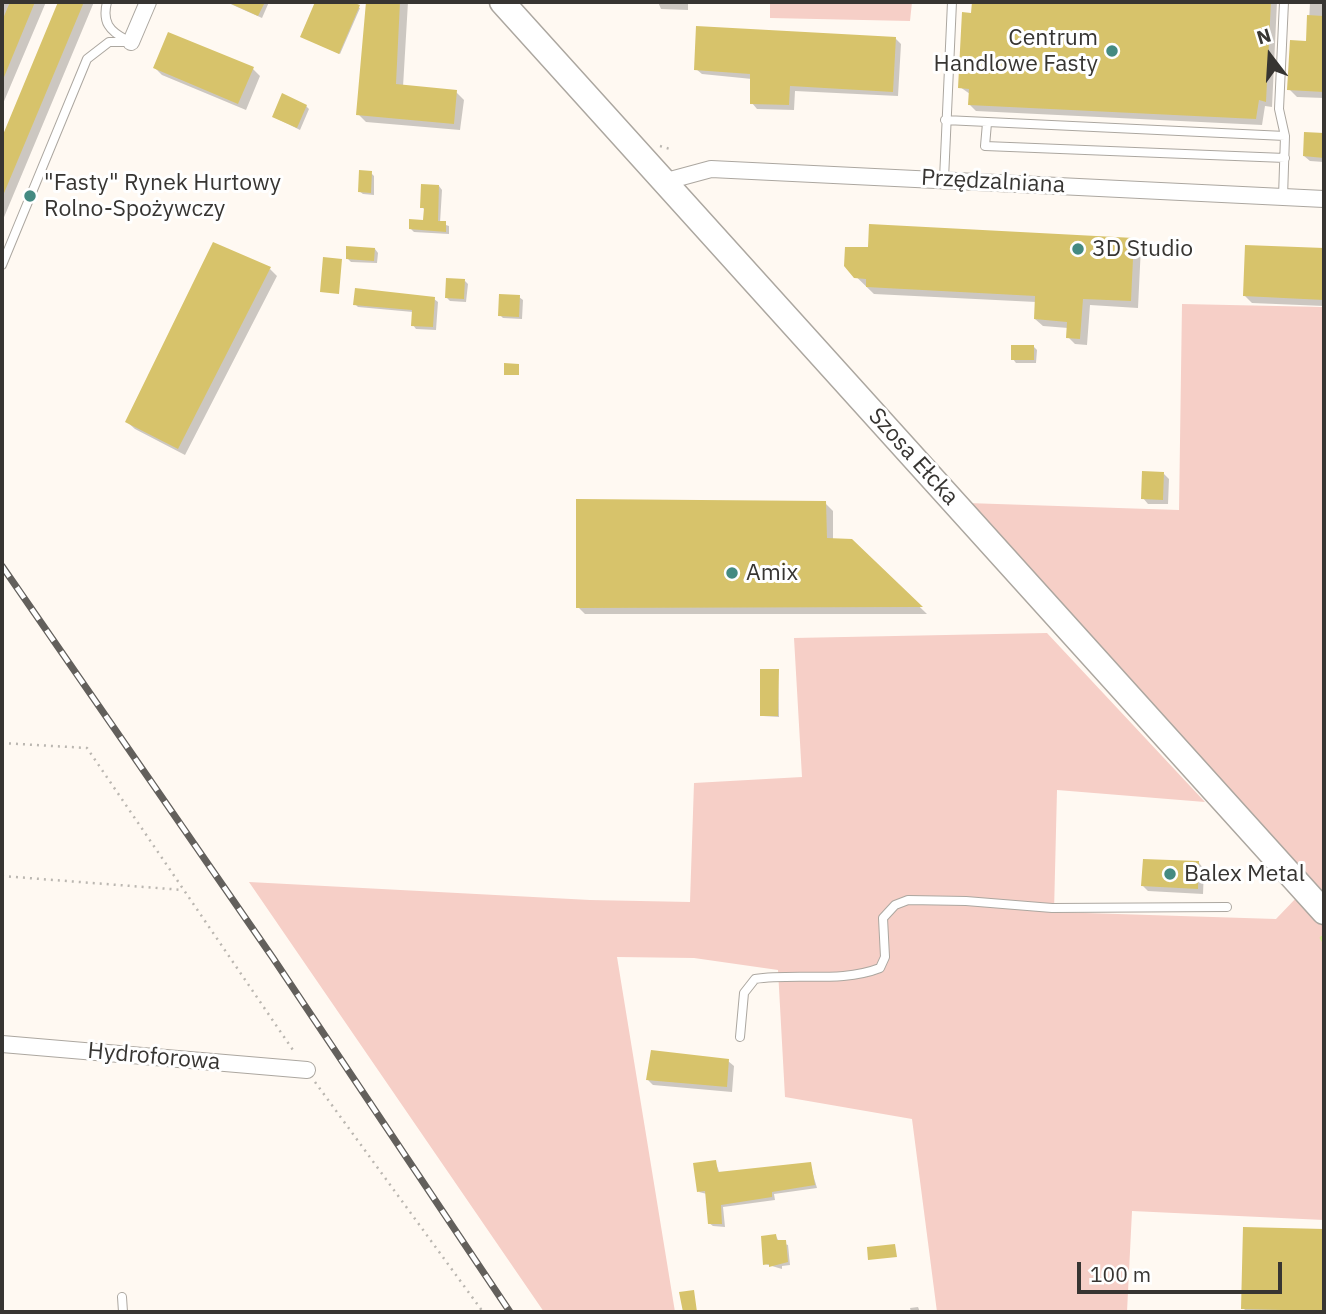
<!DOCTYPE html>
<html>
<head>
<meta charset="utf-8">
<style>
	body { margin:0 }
	#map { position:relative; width:1326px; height:1314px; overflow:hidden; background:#fff9f2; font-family:"IBM Plex Sans",sans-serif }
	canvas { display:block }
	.frame { position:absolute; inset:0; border:4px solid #373532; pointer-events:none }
	.north { position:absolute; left:1235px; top:21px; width:70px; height:70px; -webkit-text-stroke:5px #fff; paint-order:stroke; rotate:343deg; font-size:19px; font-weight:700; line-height:28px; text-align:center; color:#373532 }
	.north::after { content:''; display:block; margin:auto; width:24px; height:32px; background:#373532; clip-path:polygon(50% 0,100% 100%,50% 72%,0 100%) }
	.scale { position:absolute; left:1077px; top:1262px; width:205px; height:32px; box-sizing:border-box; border:4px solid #373532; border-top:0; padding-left:9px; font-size:21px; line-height:24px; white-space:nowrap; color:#373532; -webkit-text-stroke:5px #fff; paint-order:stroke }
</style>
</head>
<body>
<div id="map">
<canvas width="1326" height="1314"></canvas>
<div class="frame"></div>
<div class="north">N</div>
<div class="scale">100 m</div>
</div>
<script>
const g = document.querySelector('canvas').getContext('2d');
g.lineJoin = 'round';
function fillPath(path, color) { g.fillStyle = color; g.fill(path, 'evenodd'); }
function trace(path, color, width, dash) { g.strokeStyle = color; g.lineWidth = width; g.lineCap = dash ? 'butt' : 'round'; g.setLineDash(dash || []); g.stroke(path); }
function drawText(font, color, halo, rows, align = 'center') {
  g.font = font + ' "IBM Plex Sans",sans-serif'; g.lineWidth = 6; g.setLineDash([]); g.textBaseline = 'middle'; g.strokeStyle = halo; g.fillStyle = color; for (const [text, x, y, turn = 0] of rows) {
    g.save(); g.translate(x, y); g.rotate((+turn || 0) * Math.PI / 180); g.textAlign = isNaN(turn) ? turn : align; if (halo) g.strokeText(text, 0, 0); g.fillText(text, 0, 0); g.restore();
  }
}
const green = new Path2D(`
	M770,2h142l-2,19 -140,-3z
	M1182,304l142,3v589l-357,-393 212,7z
	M1047,633l158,169 -148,-12 -3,122 222,7 22,-23 26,30v294l-192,-9 -5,101h-190l-25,-193 -127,-22 -7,-127 -84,-12 -77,-1 58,355h-131l-295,-430 341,18 100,2 4,-119 108,-6 -8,-139z`);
const shadow = new Path2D(`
	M2,2h44l-44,104z
	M60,2h34l-92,220v-81z
	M226,2h43l-7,16z
	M317,2h30l13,6 -20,46 -38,-17z
	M368,2h40l-5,85 53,5 8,8 -4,30 -94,-8 -8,-8z
	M658,2h30v8l-27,-1z
	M974,2h303l-5,105 -7,-1 -3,19 -286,-14 -6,-6v-11l-10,-7z
	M1310,2h14v96l-27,-1 -8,-8 19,-47z
	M895,38l6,6 -3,52 -103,-5 -1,19 -37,-1 -5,-6v-24l-50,-5 -6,-5z
	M155,68l98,1 7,7 -14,34 -84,-35z
	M306,106l3,3 -9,21 -26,-13z
	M1306,134l18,1v27l-14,-1 -6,-5z
	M371,173l3,3v19l-11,-1 -4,-3z
	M439,186l3,4 -2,33 9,3v8l-35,-2 -3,-3 13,-7 2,-11 -4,-4z
	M1134,239l7,7 -3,62 -48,-3 -3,40 -12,-1 -7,-7v-9l-25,-2 -8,-7 1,-17 -162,-8 -29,-28z
	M1247,247l77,3v56l-72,-3 -7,-7z
	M375,249l3,4 -1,10 -26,-1 -4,-4z
	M270,269l7,7 -92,179 -50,-26 -8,-7z
	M465,281l3,3 -2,18 -16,-1 -3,-3z
	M519,297l4,3 -1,19 -19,-1 -3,-3z
	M434,299l4,3 -2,28 -20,-1 -3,-4v-13l-55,-5 -3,-3z
	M1033,346l4,4 -1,13h-20l-3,-4z
	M1164,474l5,5 -1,25h-20l-5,-6z
	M825,503l8,8v29h18l76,74h-342l-7,-7z
	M778,671l1,46 -16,-1 -1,-1z
	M1199,863l5,6 -1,25 -55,-3 -5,-5z
	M728,1061l6,5 -2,26 -79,-7 -5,-5z
	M715,1161l5,13 90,-10 7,24 -43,6 1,6 -52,7 2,20 -12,-1 -4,-3 -2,-29 -8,-2z
	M1245,1229l79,2v81h-77l-4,-4z
	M776,1236l3,6 9,3 2,20 -8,1v3l-17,-5z
	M910,1308l8,-1 2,5h-9z`);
const stream = new Path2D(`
	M1322,938l2,3`);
const building = new Path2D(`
	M10,2h25l-33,80v-61z
	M58,2h26l-82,196v-61z
	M227,2h38l-7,14z
	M315,2h37l8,3 -21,49 -39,-17z
	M366,2h34l-4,82 61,6 -3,34 -98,-9z
	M972,2h299l-5,100 -7,-2 -3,19 -288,-14 1,-16 -11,-1 4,-76 9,1z
	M1307,15l17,1v76l-37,-2 3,-50 16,1z
	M696,26l200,11 -3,55 -103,-6 -1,19 -39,-1v-30l-56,-4z
	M168,32l86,35 -16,37 -85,-36z
	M282,93l25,12 -10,23 -25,-11z
	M1304,132l20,1v25l-21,-2z
	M359,170l13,1 -1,22 -13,-1z
	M421,184l18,1 -1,36h8v11l-37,-3v-10l14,1 1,-12h-4z
	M869,224l265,14 -3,63 -48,-2 -3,40 -14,-1 1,-16 -33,-3 1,-23 -169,-9v-8l-12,-1 -10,-12 1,-19h23z
	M213,242l58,25 -93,182 -53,-27z
	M1245,245l79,3v52l-81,-4z
	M346,246l29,2 -1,13 -28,-2z
	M323,257l19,2 -3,35 -19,-2z
	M446,278l19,1 -1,20 -19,-1z
	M355,288l80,9 -2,30 -22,-1 1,-16 -59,-5z
	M499,294l21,1 -1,22 -21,-1z
	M1011,345h23v15h-23z
	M504,363l15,1v11h-15z
	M1142,471l22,1 -1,28 -22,-1z
	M576,499l250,2 1,37 25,1 71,68 -347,1z
	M760,669h19l-1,47h-18z
	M1143,859l56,2 -1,28 -57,-3z
	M651,1050l78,9 -2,28 -81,-7z
	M716,1160l2,12 93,-10 4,23 -43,7v5l-51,8 1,19h-14l-3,-33 -8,1 -4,-29z
	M1243,1227l81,2v82l-83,-2z
	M776,1234l1,6h9l2,22 -19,5v-3l-6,1 -2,-29z
	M895,1244l2,13 -29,3 -1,-13z
	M694,1290l3,22h-14l-4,-20z`);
const path = new Path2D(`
	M660,146l10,3
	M2,743l85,5 208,305
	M2,876l181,14
	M315,1082l168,230`);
const service = new Path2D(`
	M107,2c-5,20 2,29 20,38
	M1284,2l-5,107 6,27
	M945,120l340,16 -2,61
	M987,123l-2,23 300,12
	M944,179l8,-177
	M2,265l85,-206 22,-17h22
	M740,1037l4,-44 11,-14c41,-6 87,4 125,-11l5,-11 -2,-39 12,-13 13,-5 58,1 86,7 175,-1
	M122,1297l1,15`);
const minor = new Path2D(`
	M131,42l17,-40
	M663,182l48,-13 613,30
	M2,1044l305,26`);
const primary = new Path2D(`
	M502,2l822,910`);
const rail = new Path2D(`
	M2,566l271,392 237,354`);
const markers = [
	[1112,51,7,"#448a81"],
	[30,196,7,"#448a81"],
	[1078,249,7,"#448a81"],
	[732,573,7,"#448a81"],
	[1170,874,7,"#448a81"]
];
const poiNames = [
	["Centrum",1098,38,"right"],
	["Handlowe Fasty",1098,64,"right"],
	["\"Fasty\" Rynek Hurtowy",44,183],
	["Rolno-Spożywczy",44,209],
	["3D Studio",1092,249],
	["Amix",746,573],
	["Balex Metal",1184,874]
];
const streetNames = [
	["Przędzalniana",993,182,3],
	["Szosa Ełcka",913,457,48],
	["Hydroforowa",154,1057,5]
];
fillPath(green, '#f6cfc7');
fillPath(shadow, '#0003');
trace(stream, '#d8eb95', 4.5);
fillPath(building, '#d7c36b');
trace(service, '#aca7a0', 10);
trace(minor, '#aca7a0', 18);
trace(primary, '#aca7a0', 27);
trace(path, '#bbb7b1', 2.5, [2, 5]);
trace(service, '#fff', 8);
trace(minor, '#fff', 16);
trace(primary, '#fff', 24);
trace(rail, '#63605c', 7);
trace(rail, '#fff', 4.5, [13]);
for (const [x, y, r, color] of markers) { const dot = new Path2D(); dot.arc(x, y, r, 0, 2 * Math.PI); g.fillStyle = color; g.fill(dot); trace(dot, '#fff', 2.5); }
drawText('23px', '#373532', '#fff', poiNames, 'left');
drawText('23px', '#373532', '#fff', streetNames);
</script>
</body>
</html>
